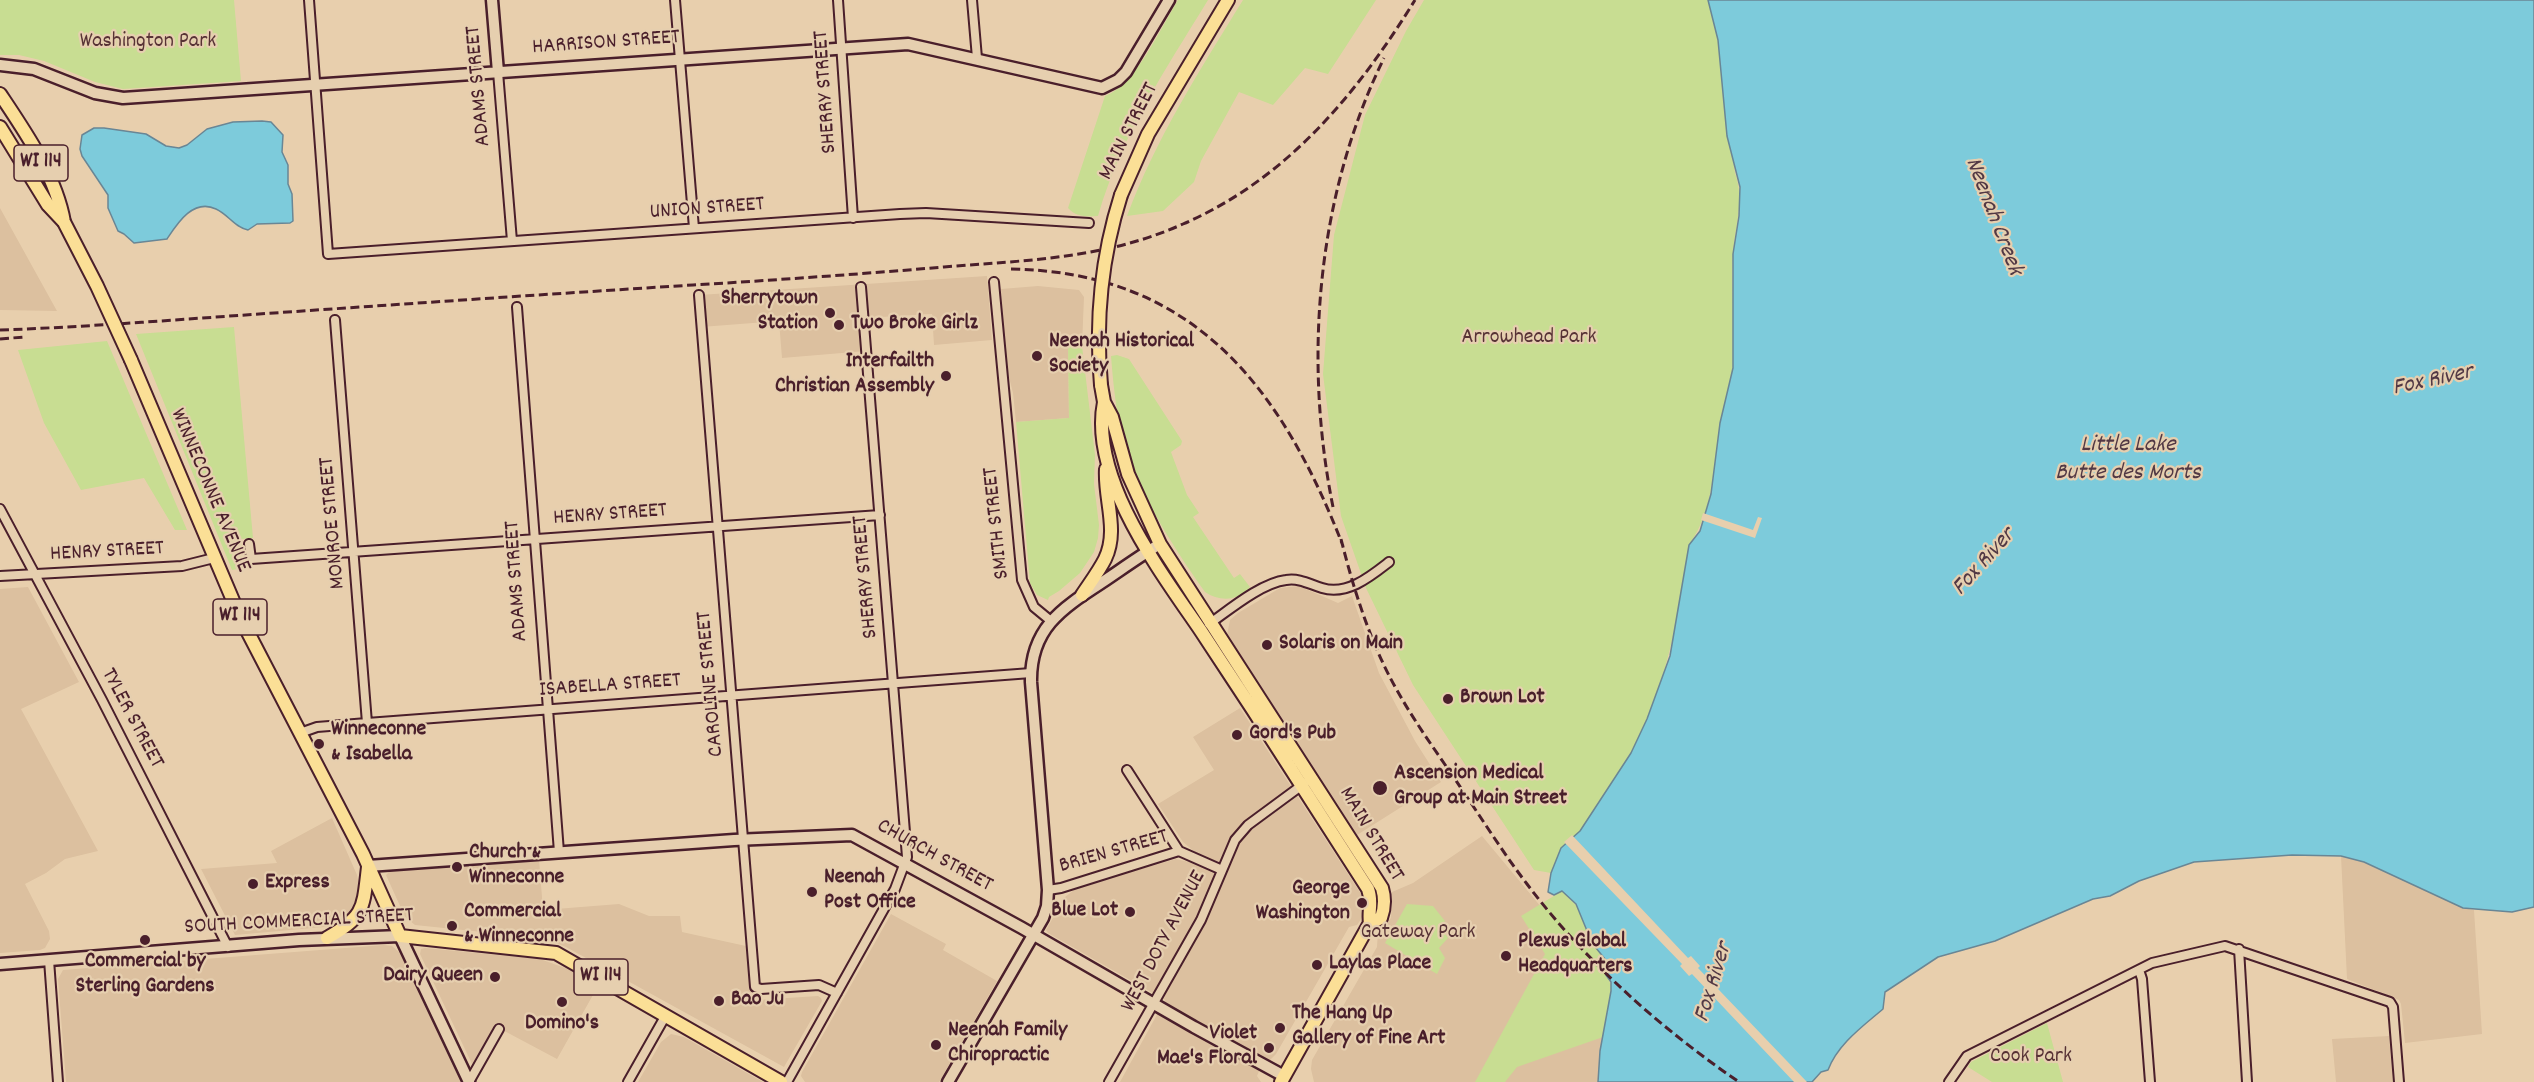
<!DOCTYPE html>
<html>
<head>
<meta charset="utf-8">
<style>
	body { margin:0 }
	canvas { display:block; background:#e8cfad }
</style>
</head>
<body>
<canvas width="2534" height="1082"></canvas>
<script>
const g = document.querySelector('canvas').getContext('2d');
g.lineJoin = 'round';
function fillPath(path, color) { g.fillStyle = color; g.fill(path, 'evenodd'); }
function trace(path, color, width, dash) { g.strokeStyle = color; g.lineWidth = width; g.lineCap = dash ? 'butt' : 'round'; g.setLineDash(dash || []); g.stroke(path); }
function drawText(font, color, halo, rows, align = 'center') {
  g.font = font + ' Dekko,sans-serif'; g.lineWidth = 4.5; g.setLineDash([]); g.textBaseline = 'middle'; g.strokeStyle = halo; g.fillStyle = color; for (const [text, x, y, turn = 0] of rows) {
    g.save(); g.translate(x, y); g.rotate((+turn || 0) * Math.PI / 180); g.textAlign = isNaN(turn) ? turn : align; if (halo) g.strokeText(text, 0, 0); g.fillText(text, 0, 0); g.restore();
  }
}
const built = new Path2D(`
	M0,208l57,103 -57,-1z
	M987,276l5,64 -58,5 -2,-31 -68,4 2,33 -84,7 -3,-37 -78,6 -2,-32z
	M1038,286l41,4 5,7 -2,49h-14l1,72 -53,4 -3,-29 -7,-28 -5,-76z
	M1299,586l39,17 14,-7 27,77 36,68 26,41 -84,53 -130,-200 3,-15 8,-7 42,-25z
	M28,587l51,95 -58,27 77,142 -33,8 -19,14 -21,11 24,47 1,8 -5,9 -5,2 -40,3v-364z
	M1240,708l125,192 1,12 -9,13 -8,2 -73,127 -6,6 -6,-1 -7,17 4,6h-141l45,-82 -117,-67 -2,-3 19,-33 13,-10 98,-28 13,3 6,-10 -12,-10 -25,-38 56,-34 -21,-33z
	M332,818l25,57 3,15 -4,17 -13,15 -8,4 -100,9 -34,-66 76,-6 -6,-12z
	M1482,836l129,155 -11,60 -2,31h-284l-3,-13 1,-9 65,-113 1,-16 13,-13 1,-26 21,-9z
	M2341,856l22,6 100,46 11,2 8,124 -77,9 -4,-39 -2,-4 -52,-21z
	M539,859l4,51 76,-6 30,12h31l2,16 64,14 6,51 4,3 62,-4 3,2 1,3 -38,66 -218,-120 -17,-7 -19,-3 -115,-12 -10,-8 -19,-42 4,-4z
	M891,914l55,30 -3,6 54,31 -58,101h-134l-4,-6 1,-4z
	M384,945l8,1 8,7 63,126 -2,3h-395l-8,-103 5,-9z
	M425,948l115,11 28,10 30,17 -41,73 -62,-33 -23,38 -52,-110 1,-5z
	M671,1034l13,3 79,45h-125l23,-40z
	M2389,1036l4,46h-57l-4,-43z`);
const green = new Path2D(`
	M0,0h234l7,81 -118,8 -28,-7 -51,-21 -25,-6h-19z
	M1178,0h30c-44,72 -86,134 -110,216 -11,1 -22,1 -30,-8l37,-112c30,-10 56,-69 73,-96z
	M1243,0h133l-48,74 -23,-6 -32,37 -34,-13 -38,69 -7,21 -31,29 -36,5c29,-78 73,-146 116,-216z
	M1424,0h284l10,40 17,133c10,27 0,54 -2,81 -3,38 4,77 0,115 -2,18 -9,36 -13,54 -7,43 -5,85 -31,122 -10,72 -23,142 -57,206 -15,28 -35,54 -52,81l231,250 -250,-234 -10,25 -17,-3 -121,-185 -47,-97 -25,-72 -18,-142 11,-139 31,-120 41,-84z
	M234,327l19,211 -12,1 3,29 -12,2 -96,-236z
	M107,341l80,189h-12l-31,-52 -63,12 -37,-67 -26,-73z
	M1068,346h14l13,109 -1,29 5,41 -1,13 -4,14 -14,21 -21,18 -10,6 -1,3 -11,-5 -7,-12 -14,-161 53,-4z
	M1117,355l12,4 53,82 -1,4 -10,7 16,43 12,18 -6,4 41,61 6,-4 10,13c-12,14 -30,15 -45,5 -25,-35 -56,-83 -72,-123 -15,-35 -19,-76 -22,-113z
	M1562,891l14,14 16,38 19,21 -5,11c12,16 1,44 -3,62l-86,30 -12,15h-30l70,-128 -24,-38z
	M1407,904l26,2 12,15 -4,7 7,10 -9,10 6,10 -8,16 -52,-31z
	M2047,1023l16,59h-71l-24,-15 3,-5z`);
const water = new Path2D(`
	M1708,0h826v907l-22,5 -49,-4 -99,-46 -23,-6 -49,-1 -98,7 -55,19 -29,15 -17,3 -98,42 -57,16 -53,35 -2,17c-21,18 -45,35 -55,61l-7,2 -9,10h-214l2,-31 11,-60v-9l-5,-7 7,-6 -21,-26 -16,-39 -14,-13 -8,4 -6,-3 3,-19 10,-25 19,-17 51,-78 16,-34 23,-63 19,-111 11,-14 11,-37 9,-71 13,-55v-114l6,-38 1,-29 -13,-51 -9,-96z
	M262,121l9,1 12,13 -1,17 6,13v19l4,10 1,27 -3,2 -33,1 -9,6c-14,-3 -19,-15 -32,-21 -23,-11 -39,15 -49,30l-33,4 -10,-9 -6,-3 -10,-23v-13l-26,-39 -2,-7 2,-14 12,-7h10l42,6 20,12 13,2 8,-3 20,-16 26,-7z`);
const pier = new Path2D(`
	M1703,513l50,17 5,-13 4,1 -7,20 -54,-18z
	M1572,835l116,123 3,-2 9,10 -2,2 109,114h-13l-102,-108 -3,2 -9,-10 2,-2 -118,-122z`);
const minor = new Path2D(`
	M309,0l19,254 572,-40 26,-1 163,10
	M675,0l19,228
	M838,0l15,218
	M972,0l5,58
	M498,72l14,169
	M994,282l28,298 12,27 17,14
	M699,295l56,692 6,2 58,-4 18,8
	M517,307l42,545
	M335,320l32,403
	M0,509l102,191 126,247
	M249,544l2,15 629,-44
	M0,576l182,-10 32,-8
	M1209,624c20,-14 52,-41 77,-44 14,-2 23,4 36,8 25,8 49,-12 67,-26
	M300,733l17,-6 50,-4 664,-50
	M1127,770l52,81
	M1048,890l13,-2 118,-37 43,19
	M2239,949l8,133
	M49,960l9,122
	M2139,970l3,9 8,103
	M469,1082l30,-53
	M628,1082l38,-67
	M787,1082l108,-193 12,-32 -46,-570
	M1109,1082l92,-162 34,-80 13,-15 57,-42
	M1949,1082l18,-26 185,-93 73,-17 165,56 3,5 6,75`);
const tertiary = new Path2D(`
	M492,0l6,72
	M0,65l34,4 61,24 28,5 785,-54 194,44 16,-8 8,-8 43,-72
	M368,866l366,-26 118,-5 170,93 172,99 90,49`);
const secondary = new Path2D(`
	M0,964l299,-24 101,-4 69,146
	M948,1082l95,-164 4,-12 1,-16 -17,-208c-1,-53 30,-73 70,-99 18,-12 36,-25 54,-36`);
const primary = new Path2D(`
	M0,94c26,39 56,82 64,128
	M0,127l48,78 15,16
	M1121,195l27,-61 80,-134
	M131,360l109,257 123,237 37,82 156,17 225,129
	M1101,385l3,17 8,15 16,57 32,70 222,344c3,10 3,19 -1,30l-11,5
	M1104,402c-15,76 56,169 97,229 17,26 35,53 52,79 39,60 77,120 115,179 5,13 0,22 2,34
	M1082,595c8,-12 17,-24 23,-36 14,-29 -1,-60 1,-90
	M327,938c38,-22 36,-29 41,-71
	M1281,1082l89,-159`);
const rail = new Path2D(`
	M1011,269c183,3 271,119 332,277
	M0,330c86,-3 173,-10 259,-16 145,-10 289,-20 434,-29 84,-5 168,-11 251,-18 84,-7 161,-8 239,-43 104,-45 174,-130 232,-224
	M0,339l24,-2
	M1333,507c-30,-149 -16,-312 51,-449
	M1341,539c13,52 30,106 57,153 19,34 43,66 65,99 21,31 41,63 64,93 58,77 133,144 212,198`);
const primaryBridge = new Path2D(`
	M64,222l33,64 34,74
	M1101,385c-6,-66 0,-127 20,-190`);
const markers = [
	[830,313,6,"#4a1f2b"],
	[839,325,6,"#4a1f2b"],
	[1037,356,6,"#4a1f2b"],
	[946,376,6,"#4a1f2b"],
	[1267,645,6,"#4a1f2b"],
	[1448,699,6,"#4a1f2b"],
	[1237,735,6,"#4a1f2b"],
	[319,744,6,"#4a1f2b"],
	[1380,788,8,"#4a1f2b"],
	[457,867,6,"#4a1f2b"],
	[253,884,6,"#4a1f2b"],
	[812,892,6,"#4a1f2b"],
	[1362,903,6,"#4a1f2b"],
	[1130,912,6,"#4a1f2b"],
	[452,926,6,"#4a1f2b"],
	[145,940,6,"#4a1f2b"],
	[1506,956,6,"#4a1f2b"],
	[1317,965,6,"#4a1f2b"],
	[495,977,6,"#4a1f2b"],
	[719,1001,6,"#4a1f2b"],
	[562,1002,6,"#4a1f2b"],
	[1280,1028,6,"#4a1f2b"],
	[936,1045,6,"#4a1f2b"],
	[1269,1048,6,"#4a1f2b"]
];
const shields = [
	[41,163,54],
	[240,617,54],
	[601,977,54]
];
const shieldNames = [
	["WI 114",41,163],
	["WI 114",240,617],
	["WI 114",601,977]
];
const parkNames = [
	["Washington Park",148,43],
	["Arrowhead Park",1529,339],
	["Gateway Park",1418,934],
	["Cook Park",2031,1058]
];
const streetNames = [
	["HARRISON STREET",606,44,-4],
	["ADAMS STREET",480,86,-95],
	["SHERRY STREET",827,92,-94],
	["MAIN STREET",1130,132,-63],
	["UNION STREET",707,210,-4],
	["WINNECONNE AVENUE",209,491,67],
	["HENRY STREET",610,516,-4],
	["MONROE STREET",334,523,-95],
	["SMITH STREET",998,523,-96],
	["HENRY STREET",107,553,-3],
	["SHERRY STREET",867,577,-95],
	["ADAMS STREET",518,581,-94],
	["CAROLINE STREET",712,684,-95],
	["ISABELLA STREET",610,687,-4],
	["TYLER STREET",131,719,62],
	["MAIN STREET",1370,835,59],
	["BRIEN STREET",1114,853,-16],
	["CHURCH STREET",934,857,29],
	["SOUTH COMMERCIAL STREET",299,923,-3],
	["WEST DOTY AVENUE",1165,942,-62]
];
const poiNames = [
	["Sherrytown",818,300,"right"],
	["Station",818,325,"right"],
	["Two Broke Girlz",851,325],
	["Neenah Historical",1049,343],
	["Society",1049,368],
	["Interfailth",934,363,"right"],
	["Christian Assembly",934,388,"right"],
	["Solaris on Main",1279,645],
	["Brown Lot",1460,699],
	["Winneconne",331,731],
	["& Isabella",331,756],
	["Gord's Pub",1249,735],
	["Ascension Medical",1394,775],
	["Group at Main Street",1394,800],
	["Church &",469,854],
	["Winneconne",469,879],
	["Neenah",824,879],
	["Post Office",824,904],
	["Express",265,884],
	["George",1350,890,"right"],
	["Washington",1350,915,"right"],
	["Blue Lot",1118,912,"right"],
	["Commercial",464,913],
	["& Winneconne",464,938],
	["Plexus Global",1518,943],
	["Headquarters",1518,968],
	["Commercial by",145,963,"center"],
	["Sterling Gardens",145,988,"center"],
	["Laylas Place",1329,965],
	["Dairy Queen",483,977,"right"],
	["Bao Ju",731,1001],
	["The Hang Up",1292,1015],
	["Gallery of Fine Art",1292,1040],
	["Domino's",562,1025,"center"],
	["Neenah Family",948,1032],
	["Chiropractic",948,1057],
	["Violet",1257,1035,"right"],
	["Mae's Floral",1257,1060,"right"]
];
const waterNames = [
	["Neenah Creek",1992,217,69],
	["Fox River",2433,382,-12],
	["Little Lake",2128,447],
	["Butte des Morts",2128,475],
	["Fox River",1985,563,-48],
	["Fox River",1715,983,-73]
];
fillPath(built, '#dcc09f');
fillPath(green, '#c8dd92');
fillPath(water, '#7dcbdb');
trace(water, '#698695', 1.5);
fillPath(pier, '#e8cfad');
trace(minor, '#4a1f2b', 12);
trace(tertiary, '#4a1f2b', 15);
trace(secondary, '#4a1f2b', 15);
trace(primary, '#4a1f2b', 16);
trace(minor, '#e6cfaf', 8);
trace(tertiary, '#e6cfaf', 10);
trace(secondary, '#e6cfaf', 10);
trace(primary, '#fbdf96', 12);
trace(rail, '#4a1f2b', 3, [9, 4.5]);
trace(primaryBridge, '#4a1f2b', 16, []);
trace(primaryBridge, '#fbdf96', 12);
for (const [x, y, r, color] of markers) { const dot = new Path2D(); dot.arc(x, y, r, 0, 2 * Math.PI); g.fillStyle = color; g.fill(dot); trace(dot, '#e6cfaf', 2); }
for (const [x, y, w] of shields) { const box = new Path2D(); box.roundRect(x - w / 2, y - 18, w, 36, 4.5); g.fillStyle = '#e6cfaf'; g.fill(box); trace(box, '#4a1f2b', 1.5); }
drawText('bold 21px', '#4a1f2b', null, shieldNames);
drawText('22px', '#573235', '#e6cfaf', parkNames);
drawText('22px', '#4a1f2b', '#e6cfaf', streetNames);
drawText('bold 22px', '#4a1f2b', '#e6cfaf', poiNames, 'left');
drawText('italic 24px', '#523945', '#e6cfaf', waterNames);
</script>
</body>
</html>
